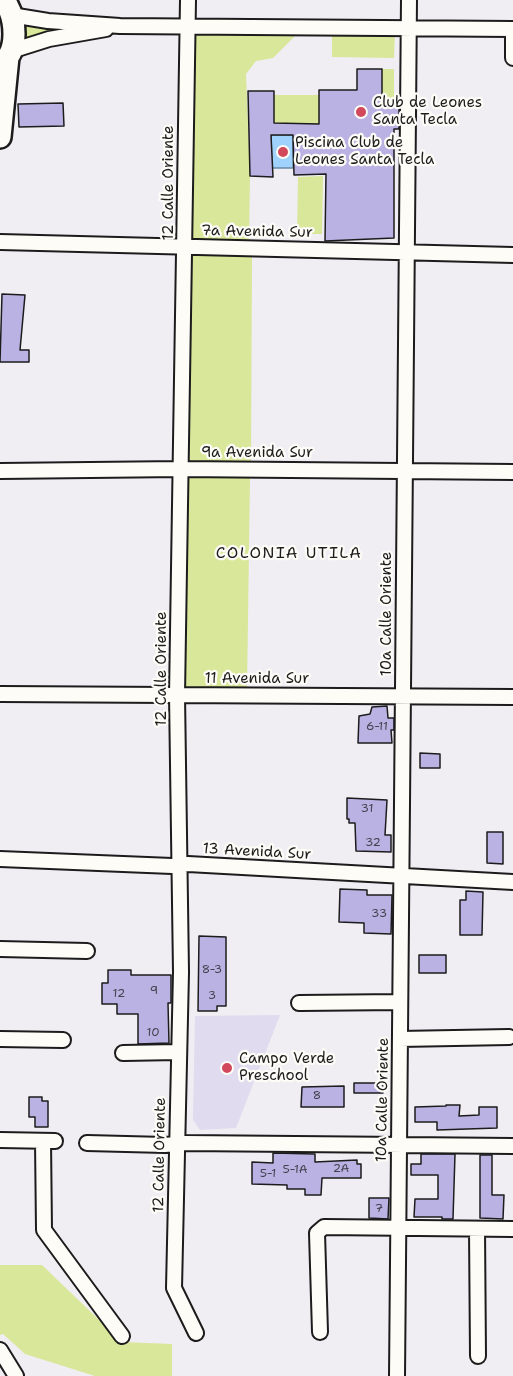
<!DOCTYPE html>
<html>
<head>
<meta charset="utf-8">
<style>
	body { margin:0 }
	canvas { display:block; background:#f0edf3 }
</style>
</head>
<body>
<canvas width="513" height="1376"></canvas>
<script>
const g = document.querySelector('canvas').getContext('2d');
g.lineJoin = 'round';
function fillPath(path, color) { g.fillStyle = color; g.fill(path, 'evenodd'); }
function trace(path, color, width, dash) { g.strokeStyle = color; g.lineWidth = width; g.lineCap = dash ? 'butt' : 'round'; g.setLineDash(dash || []); g.stroke(path); }
function drawText(font, color, halo, rows, align = 'center') {
  g.font = font + ' "Shantell Sans",sans-serif'; g.lineWidth = 4.5; g.setLineDash([]); g.textBaseline = 'middle'; g.strokeStyle = halo; g.fillStyle = color; for (const [text, x, y, turn = 0] of rows) {
    g.save(); g.translate(x, y); g.rotate((+turn || 0) * Math.PI / 180); g.textAlign = isNaN(turn) ? turn : align; if (halo) g.strokeText(text, 0, 0); g.fillText(text, 0, 0); g.restore();
  }
}
const built = new Path2D(`
	M280,1015l-44,113 -36,2 -7,-10 2,-104z`);
const green = new Path2D(`
	M27,23l51,6 -52,11 -2,-14z
	M191,31h109l-27,27 -17,3 -10,13 4,102 -1,69 -58,-1z
	M332,31h63l-1,27 -62,-1z
	M382,69h12v32h-12z
	M274,95h45v29l-45,-1z
	M323,176l-1,58h-25l1,-57z
	M190,254l62,2 -1,207 -65,-1z
	M188,477l62,1 -3,211 -63,-1z
	M0,1265h42l80,77 50,2v32h-77l-70,-22 -22,-20 -3,1z`);
const water = new Path2D(`
	M271,135h22v33h-21z`);
const building = new Path2D(`
	M357,69h25v32h17v28h-5v109l-69,3 1,-67 -32,1 -1,-40h-22l2,42 -23,-1 -2,-85h26v32l45,1v-34h38z
	M63,103l1,23 -45,1 -1,-23z
	M2,294l23,1 -5,55h9v12h-29z
	M387,706l1,12h6v12h-3l1,13h-34l1,-27 11,-2 2,-7z
	M420,753l20,1v14h-20z
	M347,798l40,2 -2,35h6v17l-35,-1 -1,-28h-6v-4h-2z
	M487,832h16v32l-16,-1z
	M340,889l27,1v5h25l-1,39 -27,-1v-10l-25,-1z
	M466,891l17,1 -1,43h-22v-35h6z
	M199,936l27,1v69h-9v5h-19z
	M419,955h27v18h-27z
	M108,970h23v5h40v28h-3l1,40 -31,1v-30h-21v-10h-15v-21h6z
	M354,1083h29v10h-29z
	M344,1086v21h-43l1,-20z
	M29,1097h13v4h6v26h-13v-10h-6z
	M446,1105h14l-1,11 20,-1v-8h18v21l-60,2v-8h-22v-15l31,-1z
	M273,1153l42,1v8l42,-2v4h4v14h-39l-1,17h-16v-6h-18v-4l-35,-1v-22l21,1z
	M421,1154h34l-2,65h-11v-2h-28l1,-18h23v-24h-27v-11h10z
	M480,1155h12v40h12l-1,24 -23,-1z
	M369,1198h20l-1,21 -19,-1z`);
const minor = new Path2D(`
	M188,0l-11,695 4,277 -7,316 22,45
	M11,15l37,6 72,5 393,3
	M513,29v29
	M11,51l38,-12 57,-10
	M0,242l513,13
	M0,471l180,-2 333,3
	M0,694l513,3
	M0,859l172,7 16,-2 325,18
	M0,949l87,2
	M299,1003l101,-1
	M0,1039l63,1
	M400,1039l109,-2
	M123,1053l55,-1
	M0,1140l55,1
	M43,1141l1,89 78,106
	M87,1143l78,2 21,-2 327,3
	M477,1229l1,127
	M320,1332l-3,-99 7,-6 189,2
	M0,1350l16,26
	M397,1376l12,-1376`);
const highway = new Path2D(`
	M0,65c20,-13 16,-48 4,-65
	M0,137l8,-80`);
const markers = [
	[361,112,6,"#d1495b"],
	[283,152,6,"#d1495b"],
	[227,1068,6,"#d1495b"]
];
const numberNames = [
	["6-11",377,727],
	["31",367,809],
	["32",373,843],
	["33",379,914],
	["8-3",212,970],
	["9",154,991],
	["12",119,994],
	["3",212,996],
	["10",153,1033],
	["8",317,1096],
	["2A",341,1169],
	["5-1A",295,1170],
	["5-1",268,1174],
	["7",379,1209]
];
const poiNames = [
	["Club de Leones",373,103],
	["Santa Tecla",373,120],
	["Piscina Club de",295,143],
	["Leones Santa Tecla",295,160],
	["Campo Verde",239,1059],
	["Preschool",239,1076]
];
const streetNames = [
	["12 Calle Oriente",169,183,-90],
	["7a Avenida Sur",257,232,1],
	["9a Avenida Sur",257,453],
	["10a Calle Oriente",387,614,-90],
	["12 Calle Oriente",162,669,-90],
	["11 Avenida Sur",257,679],
	["13 Avenida Sur",257,852,3],
	["10a Calle Oriente",383,1100,-89],
	["12 Calle Oriente",160,1155,-89]
];
const neighbourhoodNames = [
	["COLONIA UTILA",289,554]
];
fillPath(built, '#e0dbee');
fillPath(green, '#d9e79a');
fillPath(water, '#9fd3fd');
trace(water, '#6b8aa3', 1.5);
fillPath(building, '#bbb2e4');
trace(building, '#1c1c1c', 1.5);
trace(minor, '#1c1c1c', 18);
trace(highway, '#1c1c1c', 26);
trace(minor, '#fdfcf7', 14);
trace(highway, '#fdfcf7', 21);
for (const [x, y, r, color] of markers) { const dot = new Path2D(); dot.arc(x, y, r, 0, 2 * Math.PI); g.fillStyle = color; g.fill(dot); trace(dot, '#fdfcf7', 2); }
drawText('12px', '#44424e', null, numberNames);
drawText('15px', '#1c1c1c', '#fdfcf7', poiNames, 'left');
drawText('15px', '#1c1c1c', '#fdfcf7', streetNames);
g.letterSpacing = '1.5px';
drawText('16px', '#1c1c1c', '#fdfcf7', neighbourhoodNames);
g.letterSpacing = '0px';
</script>
</body>
</html>
